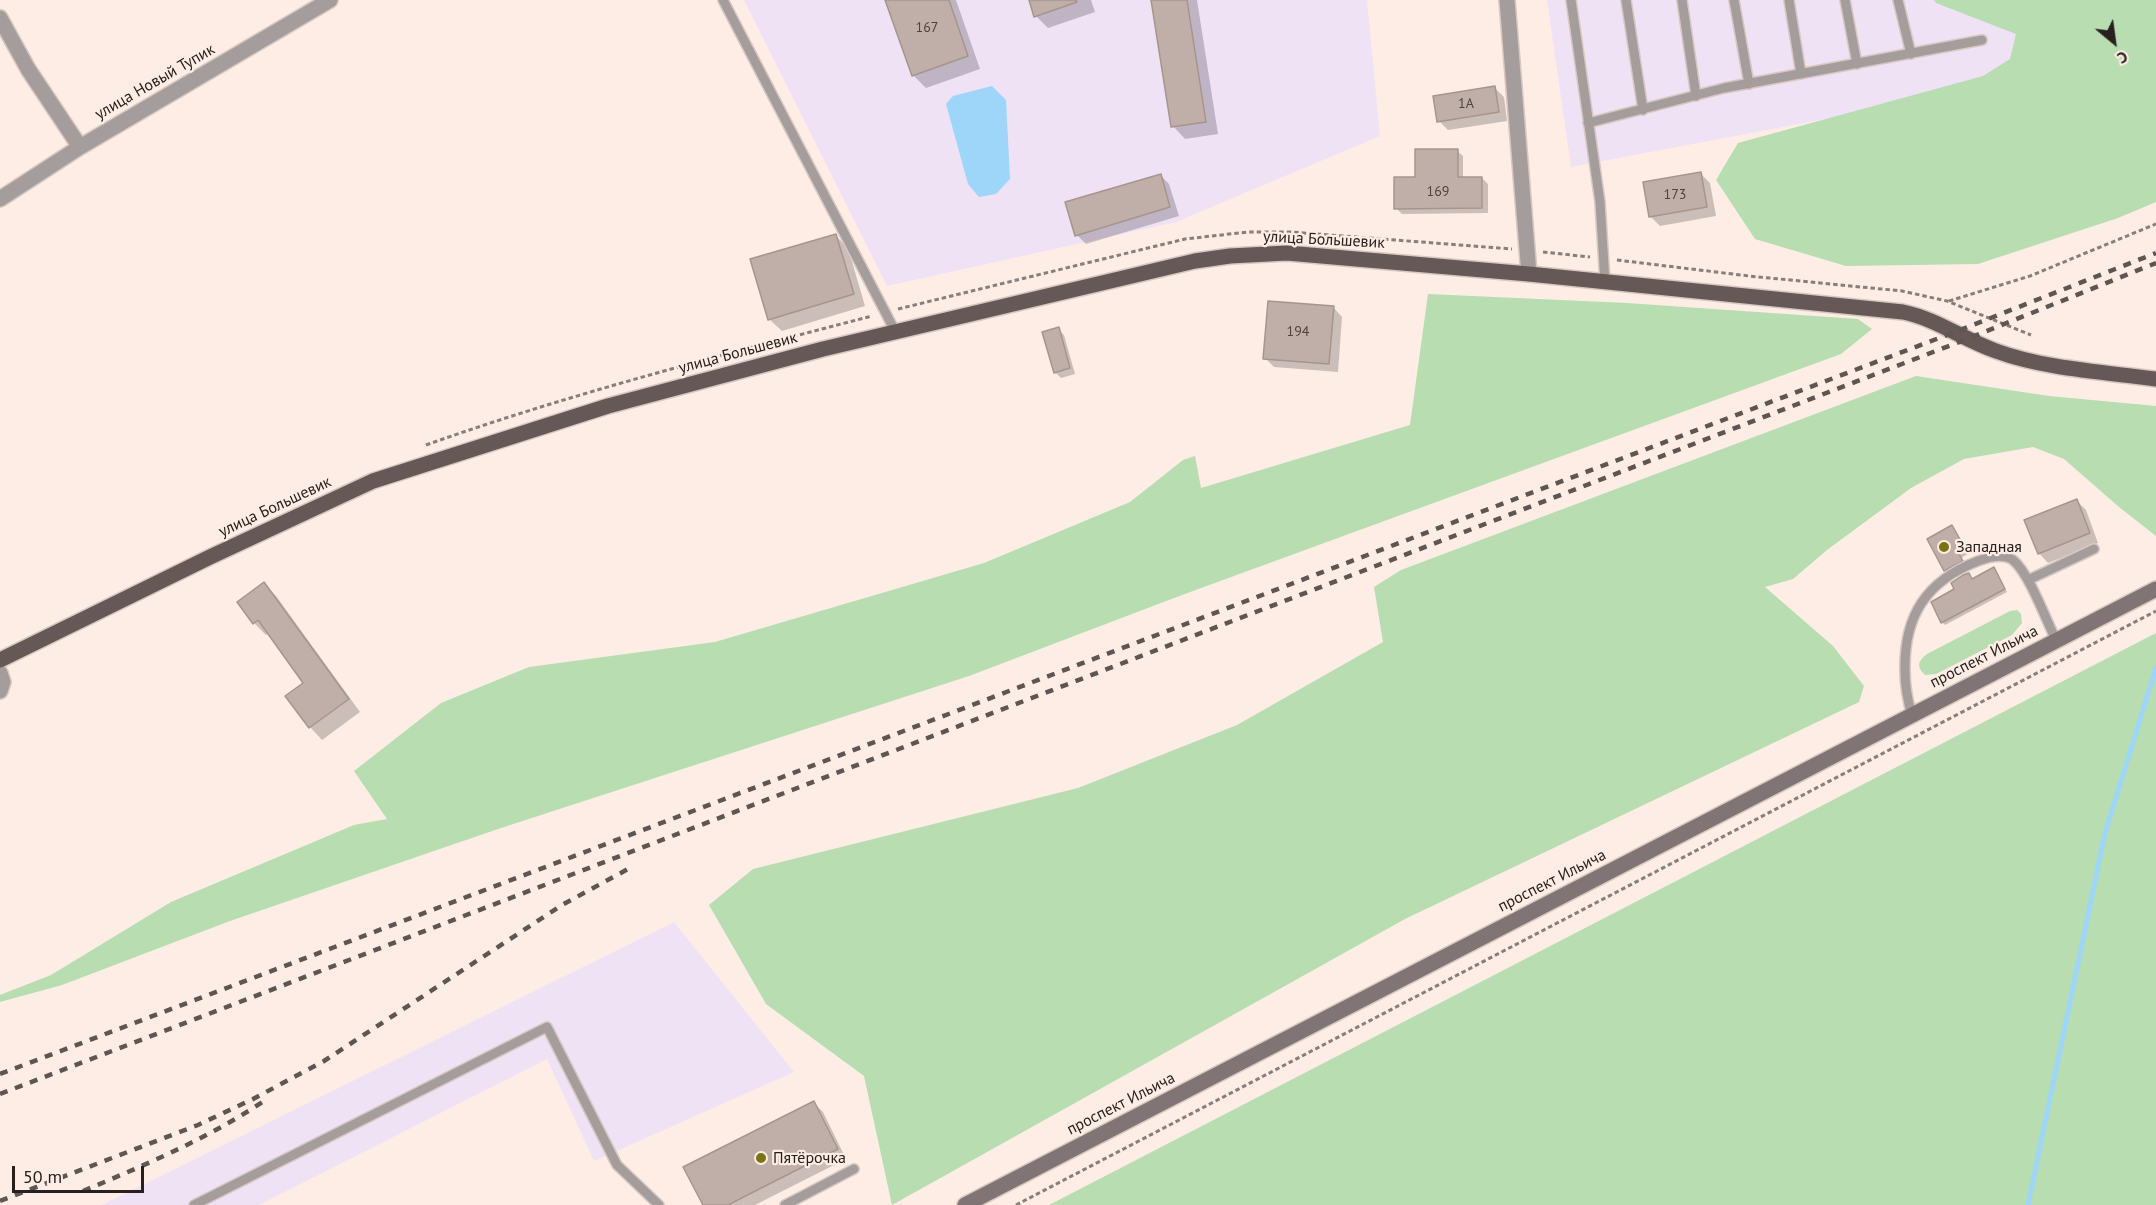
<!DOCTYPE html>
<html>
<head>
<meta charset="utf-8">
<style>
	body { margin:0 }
	#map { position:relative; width:2156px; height:1205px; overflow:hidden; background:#feede5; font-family:"PT Sans",sans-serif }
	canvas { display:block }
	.north { position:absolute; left:2084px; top:12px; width:60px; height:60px; -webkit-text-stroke:4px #feede5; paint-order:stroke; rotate:151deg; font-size:16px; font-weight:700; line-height:24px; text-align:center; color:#27201e }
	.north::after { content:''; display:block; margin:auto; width:21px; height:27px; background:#27201e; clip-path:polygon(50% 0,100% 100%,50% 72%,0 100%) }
	.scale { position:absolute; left:12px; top:1166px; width:132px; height:27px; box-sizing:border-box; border:3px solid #27201e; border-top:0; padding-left:8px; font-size:18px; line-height:21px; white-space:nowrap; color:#27201e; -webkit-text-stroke:4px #feede5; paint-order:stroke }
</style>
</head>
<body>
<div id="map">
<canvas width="2156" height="1205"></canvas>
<div class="north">С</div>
<div class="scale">50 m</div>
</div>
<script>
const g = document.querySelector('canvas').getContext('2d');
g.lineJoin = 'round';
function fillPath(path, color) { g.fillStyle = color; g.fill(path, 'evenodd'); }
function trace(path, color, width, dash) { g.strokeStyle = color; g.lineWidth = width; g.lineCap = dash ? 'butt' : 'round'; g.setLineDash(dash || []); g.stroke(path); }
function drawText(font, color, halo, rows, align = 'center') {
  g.font = font + ' "PT Sans",sans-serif'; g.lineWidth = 4.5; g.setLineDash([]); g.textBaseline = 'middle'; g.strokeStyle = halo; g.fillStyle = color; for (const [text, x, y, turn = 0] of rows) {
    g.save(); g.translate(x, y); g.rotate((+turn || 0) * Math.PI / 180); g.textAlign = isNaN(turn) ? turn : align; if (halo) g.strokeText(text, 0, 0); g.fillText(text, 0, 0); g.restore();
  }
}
const industrial = new Path2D(`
	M744,0h623l13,136 -204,86 -289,64z
	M1547,0h529l9,70 -514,97z
	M674,922l120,150 -200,89 -47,-102 -288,146h-157z`);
const green = new Path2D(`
	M1934,0h222v202l-38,16 -140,46 -132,2 -91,-27 -39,-59 22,-37 245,-67 27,-17 6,-25 -80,-31z
	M1428,294l199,9 231,16 14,10 -31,25 -659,241 -213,81 -468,152 -271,93 -168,64 -62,17v-7l51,-20 120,-73 183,-77 33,-6 -33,-48 87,-68 88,-36 186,-25 269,-79 146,-61 53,-42 12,-4 6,32 209,-63z
	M1916,376l133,20 107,10v130l-37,-29 -55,-48 -31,-12 -69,12 -53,29 -84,62 -34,29 -28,8 68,59 31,40 -5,16 -454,217 -513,286 -28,-129 -98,-72 -57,-99 44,-36 325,-81 159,-63 146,-83 -9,-55 27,-17z
	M2017,610l4,4 1,9 -10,12 -76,39 -11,1c-9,-9 -7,-14 2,-21l83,-43z
	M2156,633v572h-1107z`);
const water = new Path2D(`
	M992,86l14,14 4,79 -14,15 -17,3 -11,-13 -22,-80 7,-8z`);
const shadow = new Path2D(`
	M887,0h69l24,69 -54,19 -13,-13z
	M1030,0h61l4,12 -47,16 -12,-12z
	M1153,0h44l21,134 -33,5 -12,-13z
	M1494,87l10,10 3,24 -59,9 -9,-9z
	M1457,151l6,5v22h19l6,6v29l-86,1 -6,-6 20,-30z
	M1701,174l9,9 6,33 -56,10 -9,-9z
	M1160,175l9,9 10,32 -93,28 -9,-9z
	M836,236l12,12 17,58 -83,25 -13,-12z
	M1333,307l9,10 -4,55 -64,-5 -9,-9z
	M1058,329l6,6 11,39 -14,4 -6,-6z
	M2077,501l9,9 12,33 -50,20 -9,-10z
	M1952,527l16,27 -7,4 4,6 -16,9 -3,-3z
	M1996,572l11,20 -62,33 -3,-3 14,-32 13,-16 4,6z
	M264,584l12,12 84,116 -38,28 -12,-13 -5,-44 -36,-50 -3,2 -12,-12z
	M814,1103l9,9 23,47 -91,46h-51z`);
const stream = new Path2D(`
	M2028,1205l77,-372 51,-165`);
const building = new Path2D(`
	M885,0h64l19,56 -56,20z
	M1029,0h47l1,2 -43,15z
	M1151,0h36l19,122 -35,5z
	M1495,86l4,26 -62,10 -4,-26z
	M1415,149h43v28h24v31l-88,1v-32h21z
	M1701,172l6,35 -58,10 -6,-35z
	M1161,174l9,33 -95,29 -10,-34z
	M836,234l18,60 -86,26 -18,-61z
	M1268,301l66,5 -5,58 -66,-5z
	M1059,327l11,41 -16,5 -12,-41z
	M2077,499l13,34 -52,21 -14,-34z
	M1952,525l14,25 -7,4 4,7 -19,10 -17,-32z
	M1994,567l11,22 -64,34 -10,-21 23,-13 -3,-6 12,-8 6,-2 3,6z
	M264,582l85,117 -40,29 -24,-32 18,-13 -45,-63 -5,4 -16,-22z
	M814,1101l24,48 -110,56h-25l-20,-38z`);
const path = new Path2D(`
	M1543,252l47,5
	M1617,260l132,16 153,15 45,10 84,34
	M1949,301l81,-25 126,-52
	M898,309l287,-70 63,-7h43l221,17
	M426,445c146,-52 296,-90 446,-129
	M1016,1205l1140,-594`);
const lane = new Path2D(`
	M723,0l172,331
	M1571,0l29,202 5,80
	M1626,0l17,110
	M1682,0l14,96
	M1734,0l15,84
	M1789,0l12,74
	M1845,0l12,64
	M1898,0l13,54
	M1588,123l136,-35 258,-48
	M2028,580l66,-31
	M1912,715c-5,-16 -7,-29 -7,-45 -1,-54 21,-89 73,-109 11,-4 25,-8 35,-1 16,13 33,60 43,80
	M194,1205l353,-178 70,138 42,40
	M785,1205l69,-36`);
const street = new Path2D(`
	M1507,0l22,274
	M0,18l28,51 52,78
	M0,199l80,-52 250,-147
	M0,673l3,9 -3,9`);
const secondary = new Path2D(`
	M965,1205l1191,-616`);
const primary = new Path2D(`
	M0,660l210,-103 163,-76 235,-75 215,-57 372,-88 35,-5 57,-3 242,21 374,38c34,7 61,28 93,39 49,18 108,21 160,28`);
const rail = new Path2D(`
	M0,1074l1955,-742 201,-79
	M0,1094l1967,-755 189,-76
	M83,1191c62,-26 124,-52 181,-90
	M0,1201l198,-76 55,-26 71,-38 238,-156 66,-36`);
const markers = [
	[1944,547,6,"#7d7214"],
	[761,1158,6,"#7d7214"]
];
const numberNames = [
	["167",927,28],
	["1А",1466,104],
	["169",1438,192],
	["173",1675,195],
	["194",1298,332]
];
const streetNames = [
	["улица Новый Тупик",155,82,-30],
	["улица Большевик",1324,240,3],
	["улица Большевик",738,353,-15],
	["улица Большевик",275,507,-25],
	["проспект Ильича",1984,657,-27],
	["проспект Ильича",1552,881,-27],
	["проспект Ильича",1121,1104,-27]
];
const poiNames = [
	["Западная",1956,547],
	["Пятёрочка",773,1158]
];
fillPath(industrial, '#efe2f5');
fillPath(green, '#b7ddb0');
fillPath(water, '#9dd6f8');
fillPath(shadow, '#0003');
trace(stream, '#9dd6f8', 5);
fillPath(building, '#c0afa8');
trace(building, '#a5958d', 1.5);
trace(lane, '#d7c8c1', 12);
trace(street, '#d7c8c1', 18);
trace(secondary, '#d7c8c1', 18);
trace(primary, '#d7c8c1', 18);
trace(path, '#897e79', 3, [4.5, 3]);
trace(lane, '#a59d9c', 9);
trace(street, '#a59d9c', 15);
trace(secondary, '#807574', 15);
trace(primary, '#665857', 15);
trace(rail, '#5f5652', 4.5, [8, 8]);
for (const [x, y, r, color] of markers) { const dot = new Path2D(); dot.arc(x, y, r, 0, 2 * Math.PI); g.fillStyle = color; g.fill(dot); trace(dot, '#feede5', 2); }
drawText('14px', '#4d4440', null, numberNames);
drawText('16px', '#27201e', '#feede5', streetNames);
drawText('16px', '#27201e', '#feede5', poiNames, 'left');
</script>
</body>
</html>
